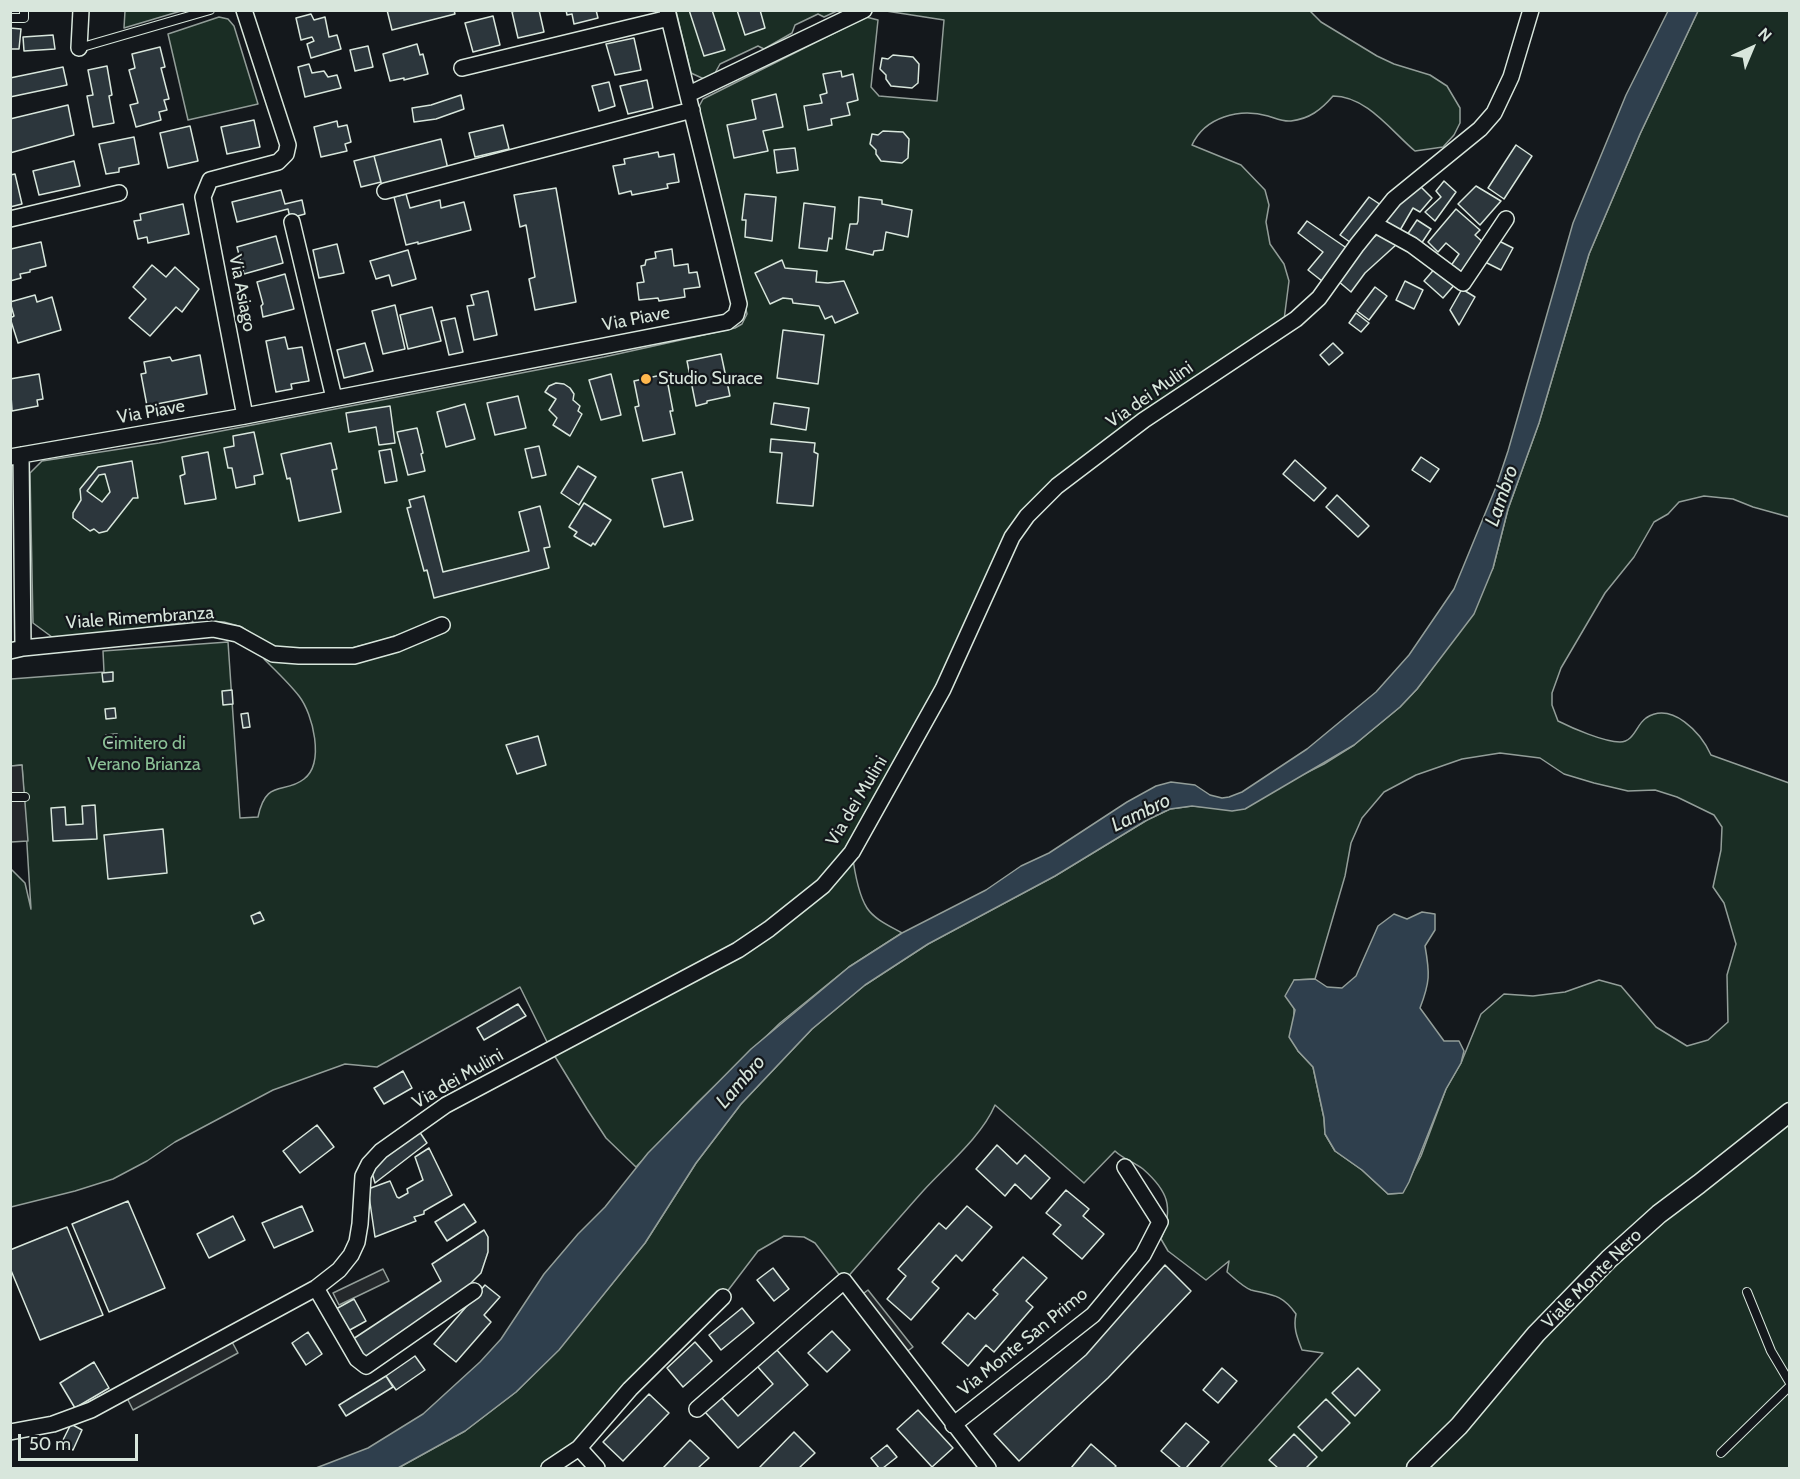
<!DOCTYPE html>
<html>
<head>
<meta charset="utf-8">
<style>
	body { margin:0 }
	#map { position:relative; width:1800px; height:1479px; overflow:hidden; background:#14181c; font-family:Cabin,sans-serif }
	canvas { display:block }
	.frame { position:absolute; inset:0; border:12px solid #d8e6dc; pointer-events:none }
	.north { position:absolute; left:1722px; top:18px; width:60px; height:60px; -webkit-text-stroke:4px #14181c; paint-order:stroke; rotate:44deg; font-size:16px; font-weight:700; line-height:24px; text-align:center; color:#d8e6dc }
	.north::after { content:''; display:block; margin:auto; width:21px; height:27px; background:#d8e6dc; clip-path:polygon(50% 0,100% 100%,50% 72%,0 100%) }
	.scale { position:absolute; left:18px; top:1434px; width:120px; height:27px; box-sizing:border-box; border:3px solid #d8e6dc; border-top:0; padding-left:8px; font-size:18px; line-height:21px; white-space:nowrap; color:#d8e6dc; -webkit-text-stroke:4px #14181c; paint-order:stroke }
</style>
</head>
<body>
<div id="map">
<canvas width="1800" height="1479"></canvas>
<div class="frame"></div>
<div class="north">N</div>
<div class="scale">50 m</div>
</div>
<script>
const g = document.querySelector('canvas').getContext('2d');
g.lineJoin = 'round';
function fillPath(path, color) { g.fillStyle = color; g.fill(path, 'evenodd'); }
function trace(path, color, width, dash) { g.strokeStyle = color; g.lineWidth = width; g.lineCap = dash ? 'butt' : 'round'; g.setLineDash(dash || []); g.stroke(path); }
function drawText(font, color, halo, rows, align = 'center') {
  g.font = font + ' Cabin,sans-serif'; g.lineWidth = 4.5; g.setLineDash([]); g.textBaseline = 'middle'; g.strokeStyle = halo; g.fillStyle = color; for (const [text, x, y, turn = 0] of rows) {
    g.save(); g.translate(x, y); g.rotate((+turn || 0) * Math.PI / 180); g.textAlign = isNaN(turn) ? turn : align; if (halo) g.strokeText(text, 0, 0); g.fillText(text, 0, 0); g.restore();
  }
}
const green = new Path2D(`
	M1309,10l12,12 56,34 17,8 36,11 17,11 13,22v15l-6,12 -11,12 -28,4c-23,-19 -48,-55 -82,-55 -12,14 -24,23 -42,25 -8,1 -16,-3 -23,-5 -29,-8 -63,1 -76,29l49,20 24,25 4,15 -3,17 4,22 14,20 5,17 -6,47 -47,32 -209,156 -49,98 -126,238c2,16 6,42 15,56 8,12 23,18 35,25l-53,34 -69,56 -82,79 -62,65 -30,-29 -19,-29 -36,-59 -31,-63 -143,80 -32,-3 -72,26 -98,52 -28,19 -34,18 -38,12 -64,16v-338l14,14 6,26 -9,-144 -11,1v-87l93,-7 -1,-21 125,-9 12,176 18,-1c8,-39 26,-22 46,-38 21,-16 9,-65 -5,-83 -10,-13 -23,-25 -35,-37l52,3 54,-4 49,-30 -36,12 -31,8 -43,2h-23l-23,-8 -21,-15 -18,-5 -29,-1 -139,19 -23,-17 -3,-150 12,-12 117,-18 445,-86 131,-29 7,-4 5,-10 -50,-204 6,-11 163,-82 12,3 -7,67 8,9 58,5 7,-81 -58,-9z
	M125,11v-1l56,1 -57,17z
	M676,11h161l-13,6 -6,-3 -23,11 -3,8 -28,16 -6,-3 -38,18 -5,9 -11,6 -13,-6z
	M1698,11h91v506l-36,-10 -20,-8 -29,-3 -25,6 -11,12 -14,8 -20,35 -29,36 -44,75 -9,25v12l6,16c14,7 46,21 62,21 14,0 16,-17 26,-24 26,-17 55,15 65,37l78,28v685h-364l108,-120 126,-134 -243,254h-196l103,-115 -21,-3c-5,-13 -9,-22 -6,-36 -14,-20 -24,-19 -45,-24 -8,-3 -17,-12 -24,-18l2,-11 -23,19 -38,-29 -7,-12c13,-32 7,-48 -18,-70 -9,-7 -20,-10 -28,-18l-31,32 -89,-78c-13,31 -48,60 -71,85 -27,30 -53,61 -80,91l-29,-38 -11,-6 -20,-1 -26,15 -35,46 -174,171h-151l67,-37 51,-39 42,-42 87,-107 51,-80 45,-59 71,-75 53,-44 63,-41 127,-68 92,-56 23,-11 22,-3 14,1 74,-21 44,-22 30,-19 46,-38 17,-18 25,-34 51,-87 15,-59 31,-86 50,-169 51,-120zM1500,753l40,5 24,16 30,9 34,8 27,-1 22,7 37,18 8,12 -1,23 -8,37 11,16 12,41 -9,31 1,47 -20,18 -21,6 -31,-19 -35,-41 -22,-6 -34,12 -32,4 -29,-2 -23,20 -20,49 -15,26 -25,67 -19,37 -14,1 -26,-24 -27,-19 -10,-17 -1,-16 -11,-51 -15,-16 -4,-36v-35l21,-1 30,-103 6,-33 11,-25 22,-26 32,-17 46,-16z
	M219,17l9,2 6,7 24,78 -70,16 -20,-86z`);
const parking = new Path2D(`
	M22,765l6,76 -17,1v-76z
	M383,1269l6,12 -50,24 -6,-12z
	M868,1290l45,57 -8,6 -45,-57z
	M231,1340l7,13 -105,57 -7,-14z`);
const water = new Path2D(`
	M1668,11h30l-58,123 -51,120 -50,169 -31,86 -15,59 -19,46 -57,75 -17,18 -46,38 -109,64 -13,2 -40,-5 -22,3 -23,11 -92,56 -127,68 -63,41 -53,44 -71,75 -45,59 -51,80 -86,107 -43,42 -51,39 -67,37h-82l52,-20 55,-34 57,-52 21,-23 43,-65 34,-40 27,-27 43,-54 103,-104 98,-82 53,-34 84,-43 35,-24 28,-13 78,-51 29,-16 15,-4 24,3 15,10 12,3 7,-1 13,-5 65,-43 69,-57 33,-37 45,-66 42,-102 12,-36 65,-228 53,-128z
	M1422,912l13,2v16l-10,16c5,28 5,36 -5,62l24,33h15l5,10 -3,12 -15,26 -37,93 -6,11 -15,1 -26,-24 -27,-19 -10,-17 -1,-16 -11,-51 -15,-16 -9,-14 6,-27 -10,-14 9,-16 21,-1 12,8 15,1 14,-12 22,-50 16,-12 13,5z`);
const building = new Path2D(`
	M387,10h67l1,4 -63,16z
	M517,10h22l5,22 -26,6 -6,-26z
	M566,10h30l2,8 -24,6 -2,-10 -5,1z
	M689,10h23l13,40 -21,6z
	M737,10h23l5,18 -20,7z
	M311,14l3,6 11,-3 4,20 8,-2 4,14 -30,9 -4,-14 7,-3 -2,-4 -11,3 -5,-22z
	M493,16l7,29 -27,7 -8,-29z
	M10,28l11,1 -2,20h-9z
	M53,35l2,14 -31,2 -1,-14z
	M634,38l7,32 -26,5 -9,-31z
	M417,44l3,11 3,-1 5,20 -24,6v-2l-14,3 -7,-27z
	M368,46l5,21 -18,4 -5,-21z
	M160,47l5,20 -4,1 8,31 -5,1 3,10 -8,2 2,8 -25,7 -6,-22 8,-2 -9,-33 6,-2 -3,-14z
	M893,55l20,2 6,7 -1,19 -6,5 -21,-2 -5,-7v-4l-6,-6 2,-11 6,1z
	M309,64l3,9 12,-2 4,6 9,-2 4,13 -36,9 -7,-30z
	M107,66l5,29 -3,1 5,27 -21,4 -6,-31 6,-1 -5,-25z
	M63,67l4,18 -57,12v-19z
	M841,71l1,6 11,-3 5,26 -11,3 3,12 -19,4 1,6 -24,5 -4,-24 18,-3 -2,-8 7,-2 -4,-19z
	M647,80l6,28 -25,6 -8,-28z
	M609,82l6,24 -16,5 -7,-25z
	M776,94l7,33 -20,4 5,20 -34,7 -7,-33 29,-6 -4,-19z
	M461,95l3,14 -28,10 -22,3 -2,-14 19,-3z
	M68,105l6,30 -64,18v-34z
	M254,120l6,27 -33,7 -6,-27z
	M337,121l1,6 9,-2 4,17 -6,2 2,7 -26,6 -7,-30z
	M503,125l6,24 -34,8 -6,-24z
	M190,126l8,35 -30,7 -8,-35z
	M883,131l20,1 6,7 -1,19 -6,5 -21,-2 -5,-7v-4l-6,-6 2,-10 6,1z
	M134,137l5,27 -20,4v4l-13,2 -7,-30z
	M441,139l7,30 -66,17 -8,-30z
	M1516,145l16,11 -28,43 -16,-11z
	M795,148l3,22 -21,3 -3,-23z
	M658,152l1,5 15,-3 5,28 -12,2 1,4 -36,7 -1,-4 -12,3 -6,-28 12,-2 -1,-5z
	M374,156l7,26 -20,5 -7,-26z
	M74,161l6,25 -41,9 -6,-24z
	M15,174l7,30 -12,3v-32z
	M1444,181l12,11 -21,29 -10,-9 16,-15 -5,-6z
	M1418,184l14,14 -12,14 -7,-4 -14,24 -16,-8 5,-13z
	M1476,186l25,15 -21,24 -22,-21z
	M556,188l20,114 -41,8 -6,-31 6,-2 -9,-52 -6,2 -6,-32z
	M281,190l4,14 17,-4 3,14 -15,4 -2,-9 -51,13 -5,-20z
	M406,194l4,14 30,-8 1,8 23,-6 7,28 -53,14v-2l-12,3 -12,-48z
	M745,194l31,3 -4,44 -27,-4 1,-17h-4z
	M859,197l23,3v4l30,6 -4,27 -22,-5 -3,18 -9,1 -1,4 -27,-6 4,-25h7l1,-3z
	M1369,197l12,8 -27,40 -14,-10z
	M804,203l31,4 -3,32 -3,-1 -2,13 -28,-3z
	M183,204l6,30 -41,9 -1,-6 -9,2 -4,-18 7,-1 -1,-6z
	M1456,209l24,21 -5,5 10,9 -24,33 -11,-10 9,-13 -13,-11 -8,9 -10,-10z
	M1417,220l14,9 -10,15 -14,-9z
	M1307,221l41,28 -26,32 -14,-11 15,-18 -25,-19z
	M1383,230l14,14 -32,29 -14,19 -13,-11 25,-35z
	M276,236l7,27 -39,11 -7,-27z
	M1495,239l18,9 -12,22 -18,-9z
	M41,242l5,24 -16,4v2l-10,2 1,4 -11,3v-35l1,3z
	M337,244l7,29 -25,5 -6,-28z
	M672,249l2,17 14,-2 1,9 8,-1 3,15 -16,2 1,8 -26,4 -1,-3 -19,2 -2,-17 7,-1 -3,-16 4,-1 1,-5 10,-2 -1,-6z
	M408,250l8,29 -24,7 -3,-11 -13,4 -6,-18z
	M782,260l3,8 32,3 -1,11 12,1 16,-2 14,32 -23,10 -3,-7 -7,3 -6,-13 -26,-3 -1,-4 -9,-1 -13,6 -15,-31z
	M152,265l14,12 9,-10 24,22 -17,23 -6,-5 -26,29 -21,-18 17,-19 -13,-12z
	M1437,266l19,17 -13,15 -19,-17z
	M285,274l9,35 -31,8 -2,-11 2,-2 -6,-22z
	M1405,281l18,9 -9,19 -18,-9z
	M1375,287l12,9 -18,24 -12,-9z
	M1462,289l13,8 -16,28 -9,-15z
	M488,291l9,44 -23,5 -7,-34 7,-1 -3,-10z
	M35,295l2,7 15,-5 9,33 -43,13 -8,-25 4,-2 -4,-14z
	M395,305l10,44 -22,5 -11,-43z
	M432,307l9,34 -33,8 -8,-34z
	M1356,313l13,10 -8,9 -12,-9z
	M455,318l8,34 -14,3 -8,-34z
	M783,330l41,5 -6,49 -41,-6z
	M285,337l3,12 14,-2 7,34 -18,3 1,5 -16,3 -10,-51z
	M365,343l8,28 -29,7 -7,-28z
	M1333,343l10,10 -14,12 -9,-10z
	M721,354l9,42 -23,5v2l-11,3 -9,-45z
	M200,355l7,39 -60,12 -6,-32 5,-1 -2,-11 26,-5 2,4z
	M39,374l4,25 -6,1 1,6 -26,5 -2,-32z
	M611,374l10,41 -20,5 -12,-40z
	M666,374l7,37h-3l5,23 -32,7 -8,-34 4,-1 -5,-25z
	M556,383l8,1 6,4 4,6 -1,6 7,6 -2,5 4,3 -12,22 -17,-11 4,-7 -8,-8 7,-11 -11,-7 4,-6z
	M518,396l8,32 -31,7 -8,-32z
	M774,403l35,5 -3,22 -35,-6z
	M465,404l10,35 -29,8 -9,-35z
	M390,406l5,37 -16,2 -3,-18 -27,5 -3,-19z
	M417,428l6,25 -2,1 4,17 -17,4 -11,-43z
	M254,432l9,42 -9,2 1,8 -19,4 -4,-20h-4l-4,-20 10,-2 -1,-10z
	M771,439l44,4 -1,9 4,2 -5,52 -36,-3 5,-50 -12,-1z
	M331,443l6,26 -5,1 9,42 -42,9 -9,-43 -3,1 -6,-25z
	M539,446l7,29 -14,3 -7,-29z
	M391,449l6,32 -12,2 -6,-32z
	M208,452l8,47 -31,5 -5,-28 5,-2 -3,-17z
	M1421,457l18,12 -9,13 -18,-12z
	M1295,460l31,28 -12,13 -31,-27z
	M132,461l6,37h-5l-26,33 -8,2 -5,-4 -4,2 -17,-13v-5l8,-13 -1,-11 18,-22zM105,474l5,18 -8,10 -15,-11 12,-16z
	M578,466l18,11 -17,28 -18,-12z
	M682,472l11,48 -29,7 -12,-48z
	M1337,495l32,31 -11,11 -32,-30z
	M424,496l19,76 86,-21 -10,-39 21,-6 10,41 -6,1 5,20 -115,30 -7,-28 -3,1 -17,-63 4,-1 -2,-7z
	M584,503l27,17 -16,25 -2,-2 -2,3 -17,-10 3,-4 -8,-5z
	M113,672v9l-10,1 -1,-9z
	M232,690l1,14 -10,1 -1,-14z
	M115,708l1,10 -10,1 -1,-10z
	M248,713l2,14 -7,1 -2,-14z
	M117,734l1,8 -11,1 -1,-8z
	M538,736l8,29 -29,9 -11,-29z
	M95,805l2,34 -44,2 -2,-33 14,-1 1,18 17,-1 -1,-18z
	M163,829l4,44 -59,6 -4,-44z
	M260,912l4,8 -10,4 -3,-8z
	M518,1004l8,12 -42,24 -7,-12z
	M403,1071l9,17 -28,16 -10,-16z
	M317,1125l17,22 -34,26 -17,-22z
	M419,1131l8,12 -52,40 -4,-14z
	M997,1145l20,19 8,-9 25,23 -19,21 -16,-15 -10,12 -29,-27z
	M429,1148l23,47 -28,16v3l-10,3 2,4 -41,16 -7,-48 22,-8 7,16 2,1 9,-5 -1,-4 16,-9 -8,-23z
	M1066,1190l23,19 -6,7 21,18 -22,25 -29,-25 8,-9 -15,-12z
	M128,1201l37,87 -56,24 -37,-88z
	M464,1204l12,18 -29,19 -12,-19z
	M302,1206l11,25 -39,17 -12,-25z
	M967,1206l25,21 -30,34 -6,-6 -24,27 7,6 -28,32 -24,-21 19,-23 -8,-7 41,-46 7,6z
	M233,1216l12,24 -36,18 -12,-24z
	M67,1227l36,88 -63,25 -30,-72v-18z
	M484,1230l4,7v15l-7,21 -21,21 -95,64 -12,-19 88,-58 -9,-17z
	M1023,1257l24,21 -21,23 7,6 -39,45 -8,-7 -18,21 -26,-23 26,-30 7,6 23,-25 -5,-4z
	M1165,1265l26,26 -83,87 -89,83 -25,-27 92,-79z
	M773,1268l16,21 -15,12 -17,-21z
	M485,1285l15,12 -16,18 7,7 -35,40 -22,-18z
	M354,1299l12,22 -18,10 -12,-22z
	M742,1308l12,15 -33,27 -12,-15z
	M832,1331l18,19 -23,22 -19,-19z
	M308,1332l14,22 -16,11 -14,-22z
	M695,1342l17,19 -29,26 -16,-19z
	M776,1349l32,36 -70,63 -33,-36 16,-15 17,19 35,-32 -16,-18z
	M415,1356l10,14 -29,20 -10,-14z
	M94,1362l15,26 -34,20 -15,-25z
	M1222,1368l15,13 -19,22 -15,-13z
	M1358,1368l22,22 -25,26 -23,-23z
	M386,1376l7,11 -47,29 -7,-11z
	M649,1394l20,19 -46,48 -20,-19z
	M1326,1399l24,24 -28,28 -24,-24z
	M918,1410l35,38 -21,19 -35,-38z
	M1186,1423l23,19 -23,26h-5l-20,-17z
	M71,1424l11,6 -9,20 -12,-6z
	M794,1432l21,21 -16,15h-40z
	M1294,1434l23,23 -11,11h-28l-9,-8z
	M690,1440l19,18 -11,10h-35z
	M1091,1444l25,22 -2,2h-43z
	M887,1445l10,12 -14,11h-4l-8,-10z`);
const service = new Path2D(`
	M10,18h14v-8
	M79,48l131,-38
	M10,797h15
	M1747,1292l24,59 19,32
	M1721,1453l69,-67`);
const minor = new Path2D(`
	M244,10l44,135 -2,9 -8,8 -68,18 -7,17 42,219
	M79,48l2,-38
	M462,68l207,-50
	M689,94l175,-84
	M385,191l307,-81
	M10,219l109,-26
	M292,222l42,176
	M1374,224l38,21 51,38 43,-64
	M21,455l2,193
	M10,457l235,-41 482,-94 9,-7 3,-11 -72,-294
	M10,651l13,-3 190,-19 24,5 36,20 26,2h55l43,-12 45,-19
	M316,1288l41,71 9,7 108,-75
	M697,1409l147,-128 144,187
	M953,1425l140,-110 50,-60 17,-33 -35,-55
	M10,1432l43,-8 38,-14 225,-122 23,-18 12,-15 6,-13 3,-18 3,-48 6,-12 12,-13 65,-46 292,-155 31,-21 54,-43 29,-34 91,-163 69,-152 15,-21 30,-30 87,-66 152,-101 23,-21 38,-53 37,-46 86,-70 14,-16 17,-36 20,-67
	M579,1448l18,20
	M549,1468l30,-20 51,-59 93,-92`);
const tertiary = new Path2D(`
	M1416,1468l43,-42 77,-92 73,-75 50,-45 40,-30 91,-72`);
const markers = [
	[646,379,6,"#ffb74d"]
];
const streetNames = [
	["Via Asiago",242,293,79],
	["Via Piave",636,319,-11],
	["Via dei Mulini",1150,395,-35],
	["Via Piave",151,412,-10],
	["Viale Rimembranza",140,618,-4],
	["Via dei Mulini",857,801,-59],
	["Via dei Mulini",458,1079,-30],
	["Viale Monte Nero",1592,1279,-45],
	["Via Monte San Primo",1023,1342,-39]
];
const poiNames = [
	["Studio Surace",658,379]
];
const parkNames = [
	["Cimitero di",144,744],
	["Verano Brianza",144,765]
];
const waterNames = [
	["Lambro",1502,496,-71],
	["Lambro",1141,813,-26],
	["Lambro",741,1082,-49]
];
fillPath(green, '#1a2d24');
trace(green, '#939e99', 1.5);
fillPath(parking, '#24282b');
trace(parking, '#939e99', 1.5);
fillPath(water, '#2f3f4d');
trace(water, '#939e99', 1.5);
fillPath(building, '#2c363c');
trace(building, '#d8e6dc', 1.5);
trace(service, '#d8e6dc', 10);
trace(minor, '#d8e6dc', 18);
trace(tertiary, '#d8e6dc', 21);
trace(service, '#14181c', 8);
trace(minor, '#14181c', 15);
trace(tertiary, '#14181c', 18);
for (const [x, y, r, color] of markers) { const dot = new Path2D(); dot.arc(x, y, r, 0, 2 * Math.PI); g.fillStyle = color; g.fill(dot); trace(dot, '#14181c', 2); }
drawText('18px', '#d8e6dc', '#14181c', streetNames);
drawText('18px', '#d8e6dc', '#14181c', poiNames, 'left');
drawText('18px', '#8ac095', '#14181c', parkNames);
drawText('italic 20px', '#d8e6dc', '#14181c', waterNames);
</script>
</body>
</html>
